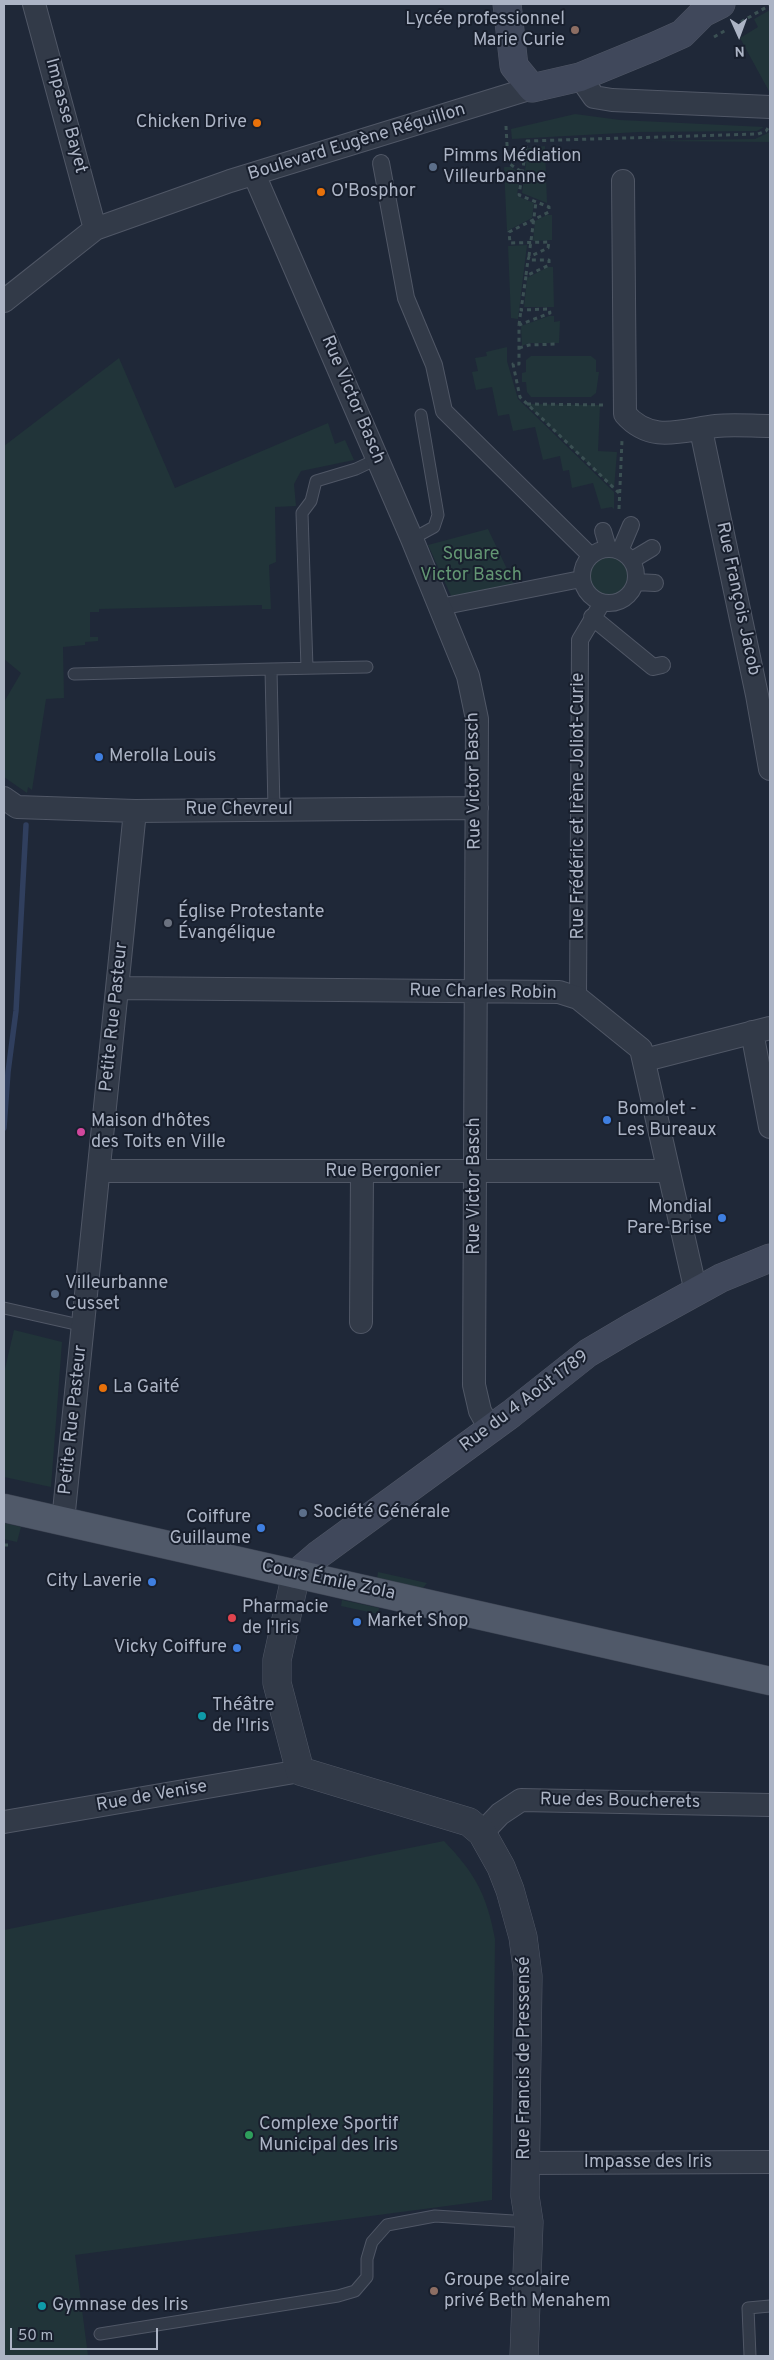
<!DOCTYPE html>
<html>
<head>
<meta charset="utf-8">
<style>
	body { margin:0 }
	#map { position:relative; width:774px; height:2360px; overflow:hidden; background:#1f2838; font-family:Overpass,sans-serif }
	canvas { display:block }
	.frame { position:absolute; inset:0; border:5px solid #acb4c5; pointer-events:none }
	.north { position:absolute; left:714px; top:10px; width:50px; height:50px; -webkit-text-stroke:4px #181f2d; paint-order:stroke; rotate:178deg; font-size:14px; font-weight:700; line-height:20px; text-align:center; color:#acb4c5 }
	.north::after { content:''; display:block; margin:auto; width:18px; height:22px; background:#acb4c5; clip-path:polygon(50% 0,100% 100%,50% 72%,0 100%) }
	.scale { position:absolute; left:10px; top:2328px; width:148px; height:22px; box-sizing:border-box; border:2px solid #acb4c5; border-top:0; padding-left:6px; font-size:15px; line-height:18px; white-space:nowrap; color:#acb4c5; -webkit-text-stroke:4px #181f2d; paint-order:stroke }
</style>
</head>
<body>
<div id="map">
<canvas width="774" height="2360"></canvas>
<div class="frame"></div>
<div class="north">N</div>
<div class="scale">50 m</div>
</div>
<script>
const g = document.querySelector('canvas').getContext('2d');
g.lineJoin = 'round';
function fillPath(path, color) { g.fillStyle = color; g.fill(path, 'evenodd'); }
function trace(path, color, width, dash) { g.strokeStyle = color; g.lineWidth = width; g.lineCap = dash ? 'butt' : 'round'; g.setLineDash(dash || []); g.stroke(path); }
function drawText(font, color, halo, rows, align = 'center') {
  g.font = font + ' Overpass,sans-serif'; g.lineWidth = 4; g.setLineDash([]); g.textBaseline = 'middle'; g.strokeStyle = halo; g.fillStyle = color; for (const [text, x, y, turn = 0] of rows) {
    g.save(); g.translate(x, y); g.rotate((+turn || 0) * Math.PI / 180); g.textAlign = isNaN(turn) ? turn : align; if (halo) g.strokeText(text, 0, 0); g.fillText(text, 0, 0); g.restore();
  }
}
const green = new Path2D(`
	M770,10v83l-30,-55 18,-11 -4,-8z
	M575,114l45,6 144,7 -7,4 -118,1 -127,7 -1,-10z
	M770,132v10l-125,-1 110,-2z
	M545,146l2,57 -25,-10 6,-45z
	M504,167h7l9,6 -3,23 17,7 -2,15 -25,13z
	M547,215h5v25l-19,1 2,-20z
	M527,245l-9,74 -7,-1 -3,-72z
	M548,267h5l1,40h-30l3,-29z
	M549,316h5v6l6,-1 -1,22h-30l-7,3 -1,-20z
	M507,347v14l11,38 96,93v17l-2,-2 -11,2 -8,-26 -21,5 -3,-18 -6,1 -3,-15 -17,4 -8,-33 -22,4 -4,-17 -11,2 -6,-29 -16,3 -4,-18 6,-1 -3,-13 12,-2 -1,-4z
	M531,356h60l5,4v12h3l-3,21 -5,4h-60l-4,-5 -1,-10h-4v-9l4,-1v-12z
	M119,358l56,130 153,-65 7,21 10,-4 9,20 -53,11 -7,13 2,22 -21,1 1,55 -7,3 2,44h-9v-4l-163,4v3h-9v25h8v4l-13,1v3l-22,2 1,51 -18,1 -14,91 -4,-3 -1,6 -23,-16v-75l17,-29 -17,-14v-213z
	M526,404l74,1 -2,46 19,1 -3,37z
	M488,529l28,59 -63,12 -25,-55z
	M588 574a21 21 0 1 1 42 0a21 21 0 1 1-42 0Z
	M14,1330l48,12 -11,145 -47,-10v-104z
	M4,1523l17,4 -4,15 -13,-3z
	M378,1572l49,11 -4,5 -46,-9z
	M342,1600l37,8 -1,6 -37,-8z
	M444,1841c31,32 43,54 51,98l-3,261 -417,55 13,101h-84v-426z`);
const stream = new Path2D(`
	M4,1128l4,-56 8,-61 10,-186`);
const path = new Path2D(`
	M734,26l36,-21
	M714,37l12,-7
	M506,126l2,37 14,9
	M529,256l7,-54
	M526,275l2,-15
	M519,325l2,-15
	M519,348l10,-3 29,-1
	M527,404l79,1
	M619,493l-99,-96 -7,-33h6v-39l31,-12 -1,-4 -28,1 5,-34 23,-11v-5h-21l1,-3 19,-9 1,-6 -39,1 -1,-11 40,-20v-5l-30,-12 8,-54 231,-7 8,-3 2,-3
	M619,509l3,-69
	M4,1545h5`);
const service = new Path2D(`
	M412,539l22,-12 4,-12 -17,-100
	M307,668l-5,-155 9,-12 5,-20 40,-12 21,-10
	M271,669l96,-2
	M74,674l197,-5 3,141
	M4,1308l80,18
	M100,2334l238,-38 17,-5 12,-14v-18l5,-17 15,-17 48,-9 94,6
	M750,2356l-2,-48 22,-2`);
const pedestrian = new Path2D(`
	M381,163l25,135 28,67 10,46 146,144
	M603,531l5,17
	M582 576a27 27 0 1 1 54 0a27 27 0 1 1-54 0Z
	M620,551l11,-26
	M632,560l20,-12
	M636,582l19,1
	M440,607l141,-28
	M592,617l61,50 9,-2
	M578,998l2,-358 22,-37`);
const minor = new Path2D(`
	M34,4l61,225
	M580,77l14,20 18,3 158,7
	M254,174l158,365 56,137 9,43 -3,666 6,26 10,18
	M623,181l2,233c26,30 57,16 91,12 17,-2 36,0 54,0
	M4,301l91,-72 135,-48 302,-93
	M701,430l56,265 13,74
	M4,798l13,9 118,4 342,-3
	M118,988l441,4 19,6 63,51 55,243
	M752,1032l18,95
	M645,1060l125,-32
	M99,1171h568
	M361,1322l1,-150
	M63,1521l72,-710
	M4,1822l296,-51
	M482,1833l18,-19 21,-14 249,5
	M526,2163l244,-1`);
const tertiary = new Path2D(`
	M296,1574l-19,86v23l23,88 169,51 13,11 19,34 9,23 13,47 5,39 -3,220 4,26 -5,134`);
const secondary = new Path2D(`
	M507,4l7,62 18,22 48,-11 73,-30 29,-13 21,-21 18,-9
	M296,1574l22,-19 193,-141 77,-61 44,-26 89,-49 49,-20`);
const primary = new Path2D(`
	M4,1508l766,173`);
const markers = [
	[575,30,5,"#8d6e63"],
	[257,123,5,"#e8710a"],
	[433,167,5,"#5c6f8a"],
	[321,192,5,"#e8710a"],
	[99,757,5,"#3f7fe0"],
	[168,923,5,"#6b7280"],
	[607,1120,5,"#3f7fe0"],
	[81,1132,5,"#d1479c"],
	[722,1218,5,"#3f7fe0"],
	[55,1294,5,"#5c6f8a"],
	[103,1388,5,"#e8710a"],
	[303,1513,5,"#5c6f8a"],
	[261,1528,5,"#3f7fe0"],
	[152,1582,5,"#3f7fe0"],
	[232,1618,5,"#e0444e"],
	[357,1622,5,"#3f7fe0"],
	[237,1648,5,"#3f7fe0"],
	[202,1716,5,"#0f9aa8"],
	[249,2135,5,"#2e9e5b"],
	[434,2291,5,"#8d6e63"],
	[42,2306,5,"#0f9aa8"]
];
const poiNames = [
	["Lycée professionnel",565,20,"right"],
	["Marie Curie",565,41,"right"],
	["Chicken Drive",247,123,"right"],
	["Pimms Médiation",443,157],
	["Villeurbanne",443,178],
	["O'Bosphor",331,192],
	["Merolla Louis",109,757],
	["Église Protestante",178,913],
	["Évangélique",178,934],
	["Bomolet -",617,1110],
	["Les Bureaux",617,1131],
	["Maison d'hôtes",91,1122],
	["des Toits en Ville",91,1143],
	["Mondial",712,1208,"right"],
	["Pare-Brise",712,1229,"right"],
	["Villeurbanne",65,1284],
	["Cusset",65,1305],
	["La Gaité",113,1388],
	["Société Générale",313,1513],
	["Coiffure",251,1518,"right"],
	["Guillaume",251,1539,"right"],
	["City Laverie",142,1582,"right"],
	["Pharmacie",242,1608],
	["de l'Iris",242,1629],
	["Market Shop",367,1622],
	["Vicky Coiffure",227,1648,"right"],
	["Théâtre",212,1706],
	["de l'Iris",212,1727],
	["Complexe Sportif",259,2125],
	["Municipal des Iris",259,2146],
	["Groupe scolaire",444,2281],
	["privé Beth Menahem",444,2302],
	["Gymnase des Iris",52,2306]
];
const streetNames = [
	["Impasse Bayet",65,116,75],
	["Boulevard Eugène Réguillon",357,143,-17],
	["Rue Victor Basch",352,400,67],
	["Rue François Jacob",737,599,78],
	["Rue Victor Basch",475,781,-91],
	["Rue Frédéric et Irène Joliot-Curie",579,806,-90],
	["Rue Chevreul",239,810],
	["Rue Charles Robin",483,993,1],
	["Petite Rue Pasteur",115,1017,-84],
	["Rue Bergonier",383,1172],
	["Rue Victor Basch",475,1186,-90],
	["Rue du 4 Août 1789",525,1402,-37],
	["Petite Rue Pasteur",74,1420,-84],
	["Cours Émile Zola",328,1581,12],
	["Rue de Venise",152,1797,-10],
	["Rue des Boucherets",620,1802,1],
	["Rue Francis de Pressensé",525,2058,-90],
	["Impasse des Iris",648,2163]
];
const parkNames = [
	["Square",471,555],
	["Victor Basch",471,576]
];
fillPath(green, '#213439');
trace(stream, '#303f5e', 5.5);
trace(service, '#505766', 13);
trace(pedestrian, '#505766', 18);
trace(minor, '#505766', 24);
trace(tertiary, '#505766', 29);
trace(secondary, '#505766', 29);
trace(primary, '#3c4352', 29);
trace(path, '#3b5053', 3, [4, 4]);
trace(service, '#323a48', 11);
trace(pedestrian, '#323a48', 16);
trace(minor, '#323a48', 22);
trace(tertiary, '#323a48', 28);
trace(secondary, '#40485b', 28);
trace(primary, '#505969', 28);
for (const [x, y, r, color] of markers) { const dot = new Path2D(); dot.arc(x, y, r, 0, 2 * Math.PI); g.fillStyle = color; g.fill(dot); trace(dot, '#181f2d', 2); }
drawText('18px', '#acb4c5', '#181f2d', poiNames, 'left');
drawText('18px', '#acb4c5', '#181f2d', streetNames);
drawText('18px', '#639673', '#181f2d', parkNames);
</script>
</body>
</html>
